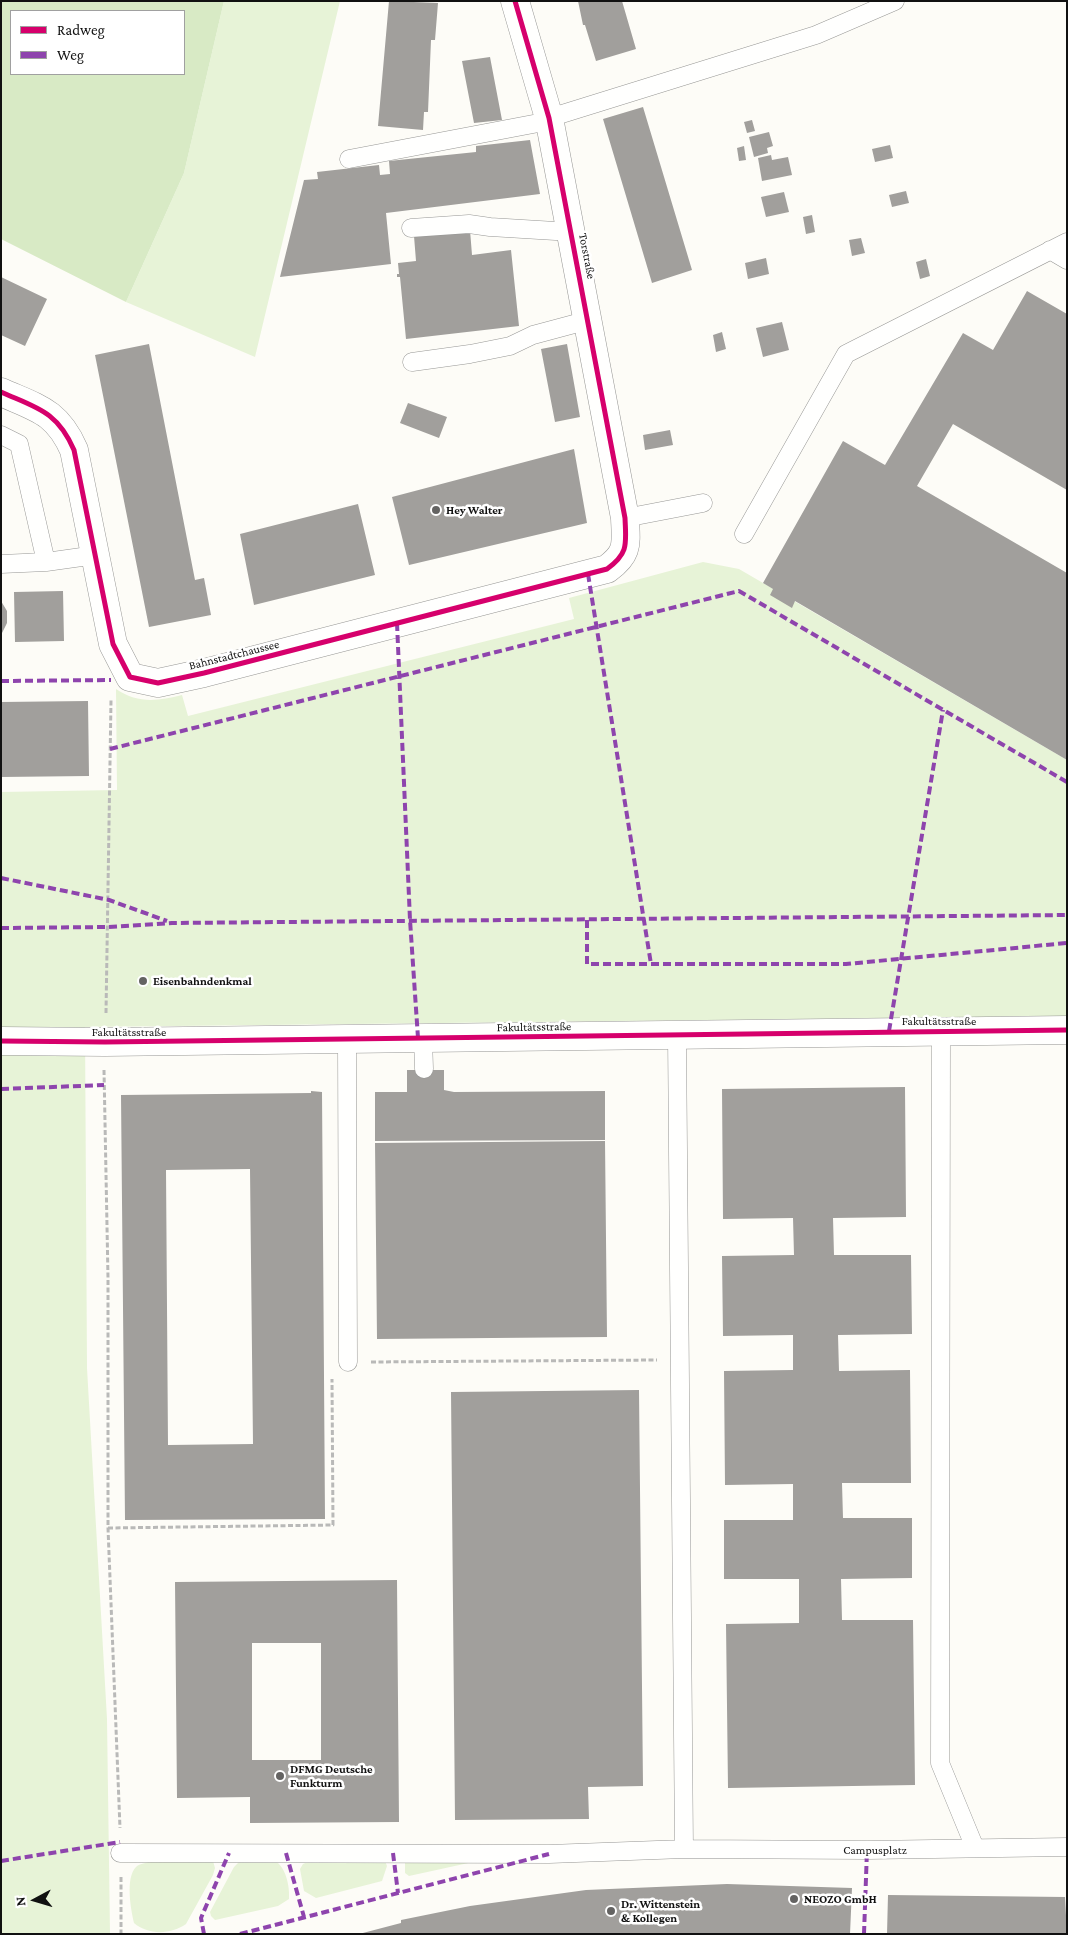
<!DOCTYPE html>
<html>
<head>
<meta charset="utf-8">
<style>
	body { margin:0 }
	#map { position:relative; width:1068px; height:1935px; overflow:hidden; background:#fdfcf7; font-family:"Crimson Pro",serif }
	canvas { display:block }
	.frame { position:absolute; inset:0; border:2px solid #111; pointer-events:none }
	.legend { position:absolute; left:10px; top:10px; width:175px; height:65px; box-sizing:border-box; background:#fff; border:1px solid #a0a0a0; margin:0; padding:6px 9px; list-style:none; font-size:15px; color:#111 }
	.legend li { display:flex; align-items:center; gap:10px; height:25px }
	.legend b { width:25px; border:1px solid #a0a0a0 }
	.north { position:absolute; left:10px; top:1875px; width:50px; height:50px; -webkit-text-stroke:4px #fff; paint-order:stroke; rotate:264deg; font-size:14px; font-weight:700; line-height:20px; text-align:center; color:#111 }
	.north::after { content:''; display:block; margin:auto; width:18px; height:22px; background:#111; clip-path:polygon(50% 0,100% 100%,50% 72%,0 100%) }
</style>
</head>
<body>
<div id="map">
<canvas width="1068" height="1935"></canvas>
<div class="frame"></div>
<ul class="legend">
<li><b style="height:6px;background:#d6006c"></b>Radweg</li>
<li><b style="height:6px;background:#8e44ad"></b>Weg</li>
</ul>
<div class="north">N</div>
</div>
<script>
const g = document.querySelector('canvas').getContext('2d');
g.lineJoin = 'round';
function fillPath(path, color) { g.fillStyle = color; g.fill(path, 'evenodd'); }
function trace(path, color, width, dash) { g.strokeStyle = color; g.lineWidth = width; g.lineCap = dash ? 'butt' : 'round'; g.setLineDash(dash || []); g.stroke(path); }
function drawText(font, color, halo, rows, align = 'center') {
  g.font = font + ' "Crimson Pro",serif'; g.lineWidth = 5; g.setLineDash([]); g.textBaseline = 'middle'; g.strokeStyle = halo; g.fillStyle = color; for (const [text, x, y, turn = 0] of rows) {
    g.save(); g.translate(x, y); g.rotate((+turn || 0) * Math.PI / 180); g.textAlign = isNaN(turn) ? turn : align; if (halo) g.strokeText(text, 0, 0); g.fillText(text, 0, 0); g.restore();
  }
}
const green = new Path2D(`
	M224,1h116l-85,356 -129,-55 58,-129z
	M703,562l36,7 328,191v256l-982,11 2,341 20,351 3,215h-109v-1142l116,-2 -1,-101c22,15 42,12 66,6l6,21 386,-97 -5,-21z
	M208,1860l5,1 2,7 -2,7 -27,49c-16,11 -38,11 -52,-1 -3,-13 -9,-45 2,-56 10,-9 58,-7 72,-7z
	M240,1861h35c11,6 15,26 14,38l-11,7 -63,14 -4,-4 -1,-4 24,-45z
	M310,1861h75l2,5 -5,15 -66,17 -12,-7 -4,-22 3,-5z
	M405,1862h68l-64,14 -4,-3z`);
const forest = new Path2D(`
	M1,1h223l-40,172 -58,129 -125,-63zM11,11h173v63h-173z`);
const building = new Path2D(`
	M389,1l49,2 -3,37h-4l-3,72h-4l-1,18 -45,-4z
	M578,1h44l14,48 -40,12 -11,-36h-2z
	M490,57l12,63 -28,3 -12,-62z
	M643,107l49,163 -40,13 -49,-164z
	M752,120l3,11 -8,2 -3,-11z
	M769,132l4,14 -6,2 1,5 -14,4 -5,-20z
	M530,140l10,54 -154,19 5,51 -111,13 24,-97 14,-1 -1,-7 62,-7 1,10 10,-1 -1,-13 87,-9v-6z
	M890,145l3,13 -18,4 -3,-13z
	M744,146l2,14 -7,1 -2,-13z
	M771,155l1,5 16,-3 4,18 -30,6 -4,-23z
	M906,191l3,12 -17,4 -3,-12z
	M784,192l5,20 -23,5 -5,-20z
	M812,215l3,17 -9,2 -3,-17z
	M470,230l2,25 39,-5 8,76 -113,13 -6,-62h-3v-3h2l-1,-11 18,-2 -2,-25z
	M861,238l4,15 -13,3 -3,-16z
	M766,258l3,16 -21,5 -3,-16z
	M926,259l4,17 -10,3 -4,-17z
	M1,277l46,22 -22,47 -24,-11z
	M1027,291l40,23v176l-114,-66 -36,62 150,87v187l-272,-159 -3,7 -22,-13 3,-6 -10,-6 80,-142 42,24 78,-132 30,17z
	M782,322l7,28 -26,7 -7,-29z
	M722,332l4,17 -10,3 -3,-17z
	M149,344l46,236 9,-2 7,37 -62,12 -54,-272z
	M567,344l13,73 -25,5 -14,-73z
	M408,403l39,14 -8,21 -39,-15z
	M670,430l3,15 -28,5 -2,-15z
	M574,449l13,74 -178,42 -17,-68z
	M358,504l17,71 -121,30 -14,-71z
	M63,591l1,50 -49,1 -1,-50z
	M1,601l6,10v12l-6,12z
	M88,701l1,75 -88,1v-75z
	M407,1070h37v20l10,2 151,-1v49l-230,1v-49h32z
	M905,1087l1,130 -73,1 1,37h77l1,79 -74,1 1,36 71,-1 1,113h-69l1,35h69v60l-71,1 1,41h71l2,165 -187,3 -2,-164 73,-1v-44h-75v-59h69v-36l-68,1 -1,-114 69,-1v-35l-70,1 -1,-80 72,-1 -1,-37 -70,1 -1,-130z
	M311,1091l11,1 3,427 -200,1 -4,-425 190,-2zM250,1169l3,275 -85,1 -2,-275z
	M605,1141l2,196 -230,2 -2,-196z
	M639,1390l4,396 -55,1 1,32 -134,1 -4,-428z
	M397,1580l2,242 -149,1v-26l-73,1 -2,-216zM252,1643h69v117h-69z
	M727,1884l125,4 -2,46h-491l42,-11v-3l69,-14 116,-16z
	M888,1895l177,2 2,37h-180z`);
const path = new Path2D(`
	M106,1013l5,-313
	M104,1070l4,208v250l12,300
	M371,1362l286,-2
	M108,1528l225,-3 -1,-146
	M121,1877v57`);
const service = new Path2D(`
	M549,118l267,-83 79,-34
	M349,159l200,-38
	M411,228l58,-4 21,3 82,5
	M1050,250l17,10
	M412,362l58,-8 40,-8 23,-11 56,-15
	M1,435l18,9 27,118
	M625,518l78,-15
	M744,534l102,-180 221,-112
	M1,564l45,-2 50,-7
	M941,1031l-1,732 35,85
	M677,1035l7,814
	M423,1038l1,31
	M347,1039l1,323
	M120,1853l429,1 135,-5 183,1 200,-3`);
const minor = new Path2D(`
	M1,392c36,16 56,19 73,58l39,194 17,33 28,6 46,-10 403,-104c22,-16 19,-25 18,-51l-76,-400 -34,-117
	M1,1041l104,1 962,-12`);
const quiet = new Path2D(`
	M588,574l63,390
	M397,623l13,297 8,118
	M1,681l110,-1
	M110,749l629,-158 328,191
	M1,878l108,22 58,21
	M587,920v44h259l221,-21
	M1,928l107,-1 64,-4 895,-8
	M889,1031l54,-321
	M1,1089l103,-4
	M286,1853l18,64
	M393,1853l5,40
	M1,1861l119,-19
	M204,1934l-3,-16 28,-65
	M240,1934l309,-80
	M864,1934l3,-84`);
const cycleway = new Path2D(`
	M1,392c36,16 56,19 73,58l39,194 17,33 28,6 46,-10 403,-104c22,-16 19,-25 18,-51l-76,-400 -34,-117
	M1,1041l104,1 962,-12`);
const markers = [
	[436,510,5,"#646362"],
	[143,981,5,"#646362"],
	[280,1776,5,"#646362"],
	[794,1899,5,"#646362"],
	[611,1911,5,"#646362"]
];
const streetNames = [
	["Torstraße",587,256,79],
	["Bahnstadtchaussee",234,655,-14],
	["Fakultätsstraße",939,1021],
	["Fakultätsstraße",534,1027,-1],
	["Fakultätsstraße",129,1032],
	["Campusplatz",875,1850]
];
const poiNames = [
	["Hey Walter",446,510],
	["Eisenbahndenkmal",153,981],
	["DFMG Deutsche",290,1769],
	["Funkturm",290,1783],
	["NEOZO GmbH",804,1899],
	["Dr. Wittenstein",621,1904],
	["& Kollegen",621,1918]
];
fillPath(green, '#e7f3d7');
fillPath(forest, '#d8eac5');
fillPath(building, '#a19f9c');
trace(service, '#979795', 19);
trace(minor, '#979795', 29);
trace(path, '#b9b9b8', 3, [5, 2.5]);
trace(service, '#fffffe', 18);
trace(minor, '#fffffe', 28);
trace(quiet, '#8e44ad', 4, [8, 4]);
trace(cycleway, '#d6006c', 5);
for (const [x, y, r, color] of markers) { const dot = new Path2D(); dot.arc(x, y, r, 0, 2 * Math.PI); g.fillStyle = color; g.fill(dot); trace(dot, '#fff', 2); }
drawText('12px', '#111', '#fff', streetNames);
drawText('bold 12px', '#111', '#fff', poiNames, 'left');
</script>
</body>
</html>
